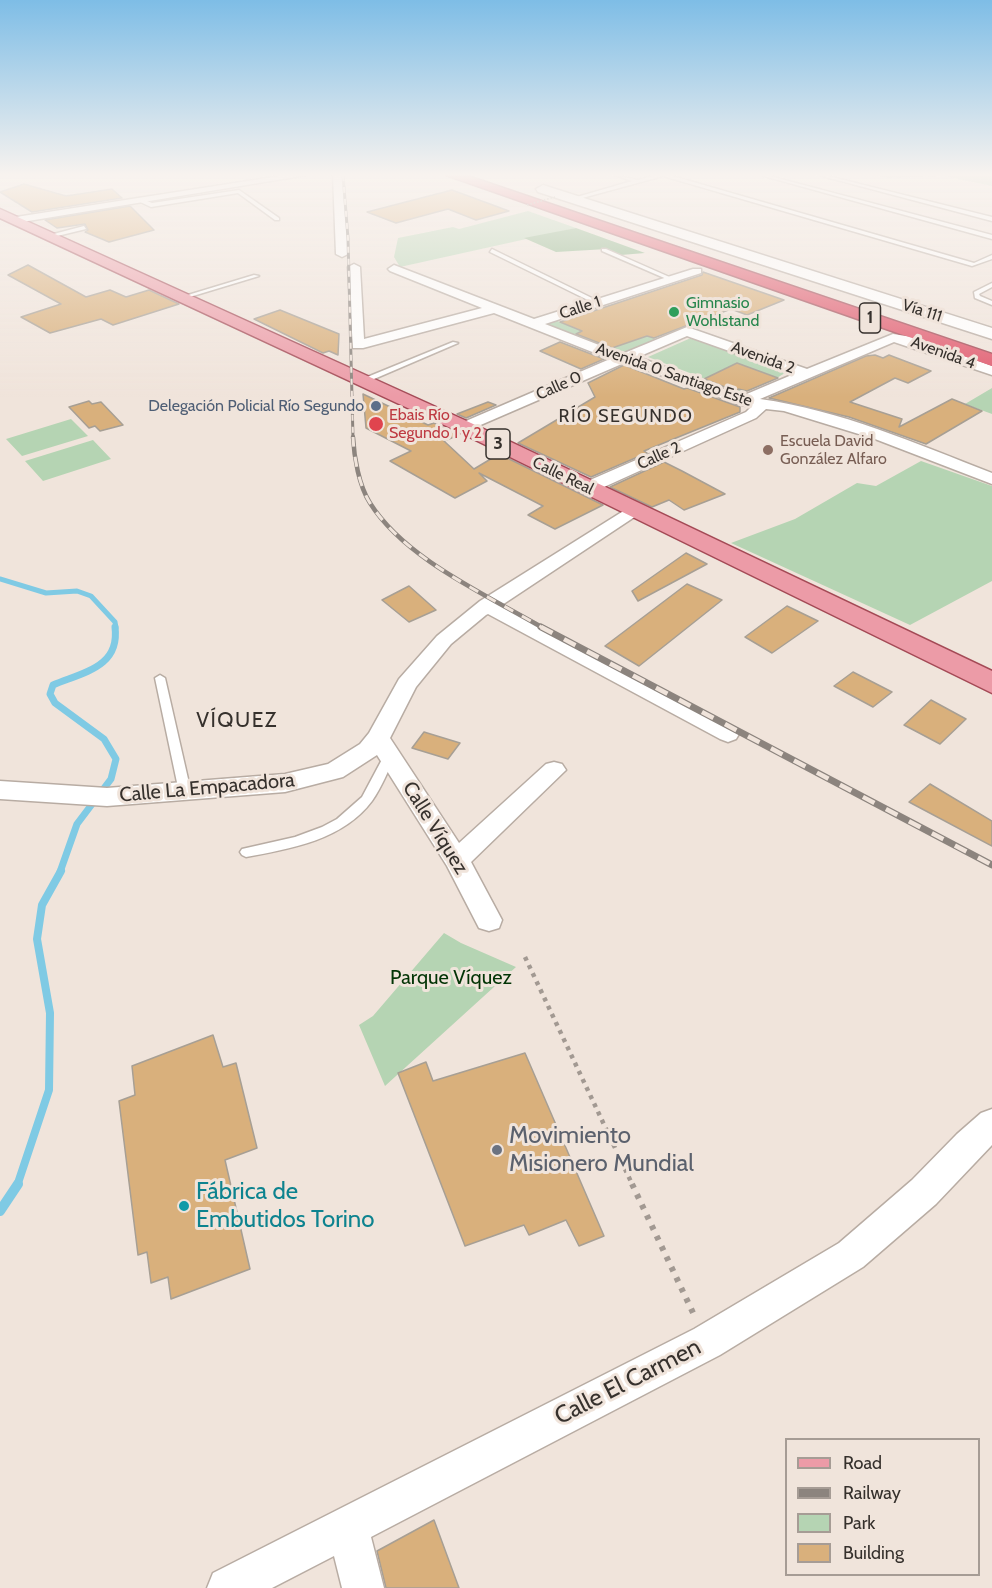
<!DOCTYPE html>
<html>
<head>
<meta charset="utf-8">
<style>
	body { margin:0 }
	#map { position:relative; width:992px; height:1588px; overflow:hidden; background:#f0e4db; font-family:Cabin,sans-serif }
	canvas { display:block }
	.legend { position:absolute; left:785px; top:1438px; width:195px; height:138px; box-sizing:border-box; background:#f0e4db; border:2px solid #a69c95; margin:0; padding:8px 10px; list-style:none; font-size:18px; color:#36312d }
	.legend li { display:flex; align-items:center; gap:12px; height:30px }
	.legend b { width:30px; border:2px solid #a69c95 }
</style>
</head>
<body>
<div id="map">
<canvas width="992" height="1588"></canvas>
<ul class="legend">
<li><b style="height:8px;background:#ec9ba7"></b>Road</li>
<li><b style="height:8px;background:#8c847e"></b>Railway</li>
<li><b style="height:16px;background:#b5d4b3"></b>Park</li>
<li><b style="height:16px;background:#d9b07c"></b>Building</li>
</ul>
</div>
<script>
const g = document.querySelector('canvas').getContext('2d');
g.lineJoin = 'round';
function fillPath(path, color) { g.fillStyle = color; g.fill(path, 'evenodd'); }
function trace(path, color, width, dash) { g.strokeStyle = color; g.lineWidth = width; g.lineCap = dash ? 'butt' : 'round'; g.setLineDash(dash || []); g.stroke(path); }
function drawText(font, color, halo, rows, align = 'center') {
  g.font = font + ' Cabin,sans-serif'; g.lineWidth = 6; g.setLineDash([]); g.textBaseline = 'middle'; g.strokeStyle = halo; g.fillStyle = color; for (const [text, x, y, turn = 0] of rows) {
    g.save(); g.translate(x, y); g.rotate((+turn || 0) * Math.PI / 180); g.textAlign = isNaN(turn) ? turn : align; if (halo) g.strokeText(text, 0, 0); g.fillText(text, 0, 0); g.restore();
  }
}
const green = new Path2D(`
	M874,175h118v11l-48,-10 -56,2z
	M528,211l48,17 -176,39 -6,-10 4,-19 55,-11 6,2z
	M555,320l63,25 24,-11 14,5 -36,15 -75,-30z
	M693,337l95,34 -11,7 -40,-15 -23,11 37,15 -9,4 -94,-36z
	M992,388v26l-27,-10z
	M71,419l17,17 -66,20 -16,-17z
	M93,440l18,19 -68,22 -18,-20z
	M921,461l71,25v95l-82,44 -179,-82 64,-24 62,-36 19,3z
	M444,933l17,10 55,24 -131,119 -26,-61 14,-9z`);
const forest = new Path2D(`
	M576,228l69,25 -24,2 -14,-6 -51,3 -32,-14z`);
const streamFar3 = new Path2D(`
	M0,579l46,14 31,-2 14,5 24,26 1,6`);
const streamFar2 = new Path2D(`
	M60,872l17,-48 34,-45 5,-20 -12,-20 -49,-36 -5,-9 3,-9c31,-13 67,-18 62,-58`);
const streamFar1 = new Path2D(`
	M17,1186l32,-96 1,-77 -13,-74 5,-34 19,-34`);
const stream = new Path2D(`
	M0,1211l18,-27`);
const building = new Path2D(`
	M24,184l42,12 46,-7 10,9 -90,14 -32,-20z
	M452,190l57,21 -33,9 -28,-11 -52,14 -29,-11z
	M130,206l24,24 -45,12 -24,-10 3,-2 -3,-6 -28,4 -12,-8z
	M28,265l58,32 24,-7 16,7 23,-7 30,14 -66,21 -12,-6 -51,14 -29,-16 40,-13 -53,-29z
	M703,272l81,28 -37,15 -16,-6 -77,29 -7,-2 -35,12 -36,-14 6,-3 -22,-9 142,-47z
	M280,310l59,24 -1,21 -9,-4 -6,2 -69,-34z
	M560,342l44,17 -23,10 -41,-18z
	M875,355l8,3 6,-3 42,16 -23,12 -13,-5 -45,24 52,17 -3,8 53,-28 30,12 -56,33 -77,-27 -80,-19 97,-42z
	M737,363l41,15 -31,13 -9,-2v3l-34,-13z
	M624,365l60,24 3,-1 53,19v5l-96,39 3,2 -56,24 -73,-34 77,-46 -7,-14z
	M363,394l65,31 6,-2 25,12 -15,6 30,28 25,-15 104,51 -48,24 -27,-14 15,-9 -64,-33 8,8 -32,17 -65,-37 21,-10 -45,-23z
	M89,401l3,3 9,-2 22,23 -23,6 -5,-5 -6,2 -20,-21z
	M488,402l8,3 -30,13 -9,-4z
	M664,462l18,9 43,23 -41,16 -15,-10 -17,7 -42,-20z
	M686,553l21,11 -69,37 -6,-10z
	M687,584l35,16 -83,66 -34,-20z
	M409,586l27,24 -27,12 -27,-22z
	M787,606l31,15 -46,32 -27,-16z
	M853,672l39,20 -19,15 -39,-21z
	M931,700l35,19 -26,25 -36,-19z
	M424,732l36,11 -12,16 -36,-11z
	M930,784l62,37v25l-83,-44z
	M213,1035l10,32 13,-4 21,85 -32,12 25,109 -79,30 -3,-22 -17,6 -4,-31 -9,3 -19,-154 16,-6 -3,-29z
	M525,1053l79,183 -25,10 -13,-26 -37,15 -5,-10 -59,21 -67,-173 28,-11 7,19z
	M434,1520l25,68h-73l-9,-37z`);
const pathFar1 = new Path2D(`
	M525,957l108,229`);
const path = new Path2D(`
	M632,1184l63,133`);
const lane = new Path2D(`
	M614,175l24,5 19,-5h12l305,88 18,-8v4l-20,7 -309,-90 -88,24 -5,-1 62,-18z
	M760,175h6l226,60v4z
	M818,175h6l168,42v4z
	M239,190l40,28v2h-4l-37,-27 -87,14 -15,-7 3,-2 13,5z
	M84,226l2,3 -37,9 -3,-2z
	M492,249l108,53 1,1 -5,1 -106,-52z
	M602,249h4l68,30 -5,1 -67,-29z
	M254,275l5,1 -76,23 -5,-1z
	M992,283v4l-13,7 1,2 12,5v4l-17,-7 -1,-6z
	M453,342l5,1 -91,39 -7,-2z
	M160,675l5,3 26,114 -6,4 -6,-4 -24,-114z
	M390,751l6,4c-8,15 -14,32 -24,46 -29,39 -82,48 -126,56l-4,-2 -2,-3 2,-3 53,-12 27,-10 15,-8 25,-22 24,-45z`);
const street = new Path2D(`
	M286,175h21l-291,48 -5,-3 5,-3z
	M333,175h10l5,79 -6,3 -6,-3z
	M354,264l6,3 4,72 118,-31 -92,-37 -2,-2 6,-4 140,54 159,-50h8v4l-156,51 77,30 65,-27 120,42 86,-35 19,3 80,29v9l-98,-33 -134,57c80,11 157,45 232,74v11l-117,-45 -91,-28 -18,-2 -10,9 -163,74h-12l-2,-4 2,-4 165,-72 5,-5 -14,-3 -103,-39 -10,-2 -155,67h-10l-3,-3 3,-3 151,-65 -116,-46 -131,35h-10l-5,-81zM687,336l107,38 -52,22 -104,-39z
	M633,505l6,1 3,4 -3,4 -137,91 234,124 3,5 -3,5 -8,3 -8,-3 -232,-125 -2,1 -35,29 -35,43 -26,51 69,105 87,-79 8,-2 8,2 4,6 -95,92 31,58 -3,8 -10,3 -10,-3 -32,-62 -70,-111 -34,22 -58,15 -178,14 -107,-7v-18l107,7 178,-14 43,-10 32,-20 9,-11 30,-54 38,-43 43,-35z
	M992,1109v36l-56,59 -73,63 -143,88 -349,182 13,51h-42l-8,-32 -62,32h-65l6,-15 481,-244 145,-86 73,-63 45,-46 24,-21z`);
const secondary = new Path2D(`
	M543,185l449,143v11l-454,-147 -2,-3z`);
const primary = new Path2D(`
	M0,209l471,214 521,248v22l-535,-262 -457,-213z`);
const highway = new Path2D(`
	M446,175h19l527,179v12z`);
const railFar2 = new Path2D(`
	M343,175l5,63 5,200`);
const railFar1 = new Path2D(`
	M353,437c1,20 6,49 17,66 35,56 117,92 173,125`);
const rail = new Path2D(`
	M541,627l451,238`);
const pathBridge = new Path2D(`
	M527,205l28,-8`);
const markers = [
	[674,312,6,"#2e9e5b"],
	[376,406,6,"#5c6f8a"],
	[376,424,8,"#e0444e"],
	[768,450,6,"#8d6e63"],
	[497,1150,6,"#6b7280"],
	[184,1206,6,"#0f9aa8"]
];
const farLeisurenames = [
	["Gimnasio",686,303],
	["Wohlstand",686,321]
];
const farStreetnames = [
	["Calle 1",580,308,-18],
	["Vía 111",922,311,18],
	["Avenida 4",943,353,20],
	["Avenida 2",763,358,20],
	["Avenida 0 Santiago Este",674,375,19],
	["Calle 0",559,386,-24],
	["Calle 2",659,456,-24],
	["Calle Real",563,476,26]
];
const farServicenames = [
	["Delegación Policial Río Segundo",364,406]
];
const farHealthnames = [
	["Ebais Río",389,415],
	["Segundo 1 y 2",389,433]
];
const farEducationnames = [
	["Escuela David",780,441],
	["González Alfaro",780,459]
];
const shields = [
	[870,318,21],
	[498,444,24]
];
const shieldNames = [
	["1",870,318],
	["3",498,444]
];
const farQuarternames = [
	["RÍO SEGUNDO",626,417]
];
const streetNames = [
	["Calle La Empacadora",207,788,-5],
	["Calle Víquez",435,828,58]
];
const parkNames = [
	["Parque Víquez",451,978]
];
const neighbourhoodNames = [
	["VÍQUEZ",237,721]
];
const nearWorshipnames = [
	["Movimiento",509,1136],
	["Misionero Mundial",509,1164]
];
const nearCulturenames = [
	["Fábrica de",196,1192],
	["Embutidos Torino",196,1220]
];
const nearStreetnames = [
	["Calle El Carmen",628,1382,-27]
];
fillPath(green, '#b5d4b3');
fillPath(forest, '#83b080');
trace(streamFar3, '#7fcae4', 5);
trace(streamFar2, '#7fcae4', 7);
trace(streamFar1, '#7fcae4', 8);
trace(stream, '#7fcae4', 10);
fillPath(building, '#d9b07c');
trace(building, '#a79f94', 1.5);
trace(lane, '#b8aca3', 3);
trace(street, '#b8aca3', 3);
trace(secondary, '#b8aca3', 3);
trace(primary, '#a44a56', 3);
trace(highway, '#a44a56', 3);
trace(pathFar1, '#a29992', 4.5, [4, 5]);
trace(path, '#a29992', 6, [4.5, 7]);
fillPath(lane, '#fff');
fillPath(street, '#fff');
fillPath(secondary, '#fff');
fillPath(primary, '#ec9ba7');
fillPath(highway, '#e0586c');
trace(railFar2, '#8c847e', 3);
trace(railFar1, '#8c847e', 4.5);
trace(rail, '#8c847e', 7);
trace(railFar2, '#f0e4db', 2, [6]);
trace(railFar1, '#f0e4db', 3, [10]);
trace(rail, '#f0e4db', 4.5, [13]);
trace(pathBridge, '#a29992', 1.5, [1.5, 2]);
const sky = g.createLinearGradient(0, 0, 0, 397);
sky.addColorStop(0, '#7ebde6');
sky.addColorStop(0.44, '#f8f3ef');
sky.addColorStop(1, '#f8f3ef00');
g.fillStyle = sky;
g.fillRect(0, 0, 992, 397);
for (const [x, y, r, color] of markers) { const dot = new Path2D(); dot.arc(x, y, r, 0, 2 * Math.PI); g.fillStyle = color; g.fill(dot); trace(dot, '#f0e4db', 2); }
drawText('16px', '#27864d', '#f0e4db', farLeisurenames, 'left');
drawText('16px', '#36312d', '#f0e4db', farStreetnames);
drawText('16px', '#4e5e75', '#f0e4db', farServicenames, 'right');
drawText('16px', '#be3a42', '#f0e4db', farHealthnames, 'left');
drawText('16px', '#785e54', '#f0e4db', farEducationnames, 'left');
for (const [x, y, w] of shields) { const box = new Path2D(); box.roundRect(x - w / 2, y - 15, w, 30, 4.5); g.fillStyle = '#f0e4db'; g.fill(box); trace(box, '#36312d', 1.5); }
drawText('bold 18px', '#36312d', null, shieldNames);
g.letterSpacing = '1.5px';
drawText('18px', '#36312d', '#f0e4db', farQuarternames);
g.letterSpacing = '0px';
drawText('20px', '#36312d', '#f0e4db', streetNames);
drawText('20px', '#023405', '#f0e4db', parkNames);
g.letterSpacing = '1.5px';
drawText('21px', '#36312d', '#f0e4db', neighbourhoodNames);
g.letterSpacing = '0px';
drawText('24px', '#5b616d', '#f0e4db', nearWorshipnames, 'left');
drawText('24px', '#0d838f', '#f0e4db', nearCulturenames, 'left');
drawText('24px', '#36312d', '#f0e4db', nearStreetnames);
</script>
</body>
</html>
